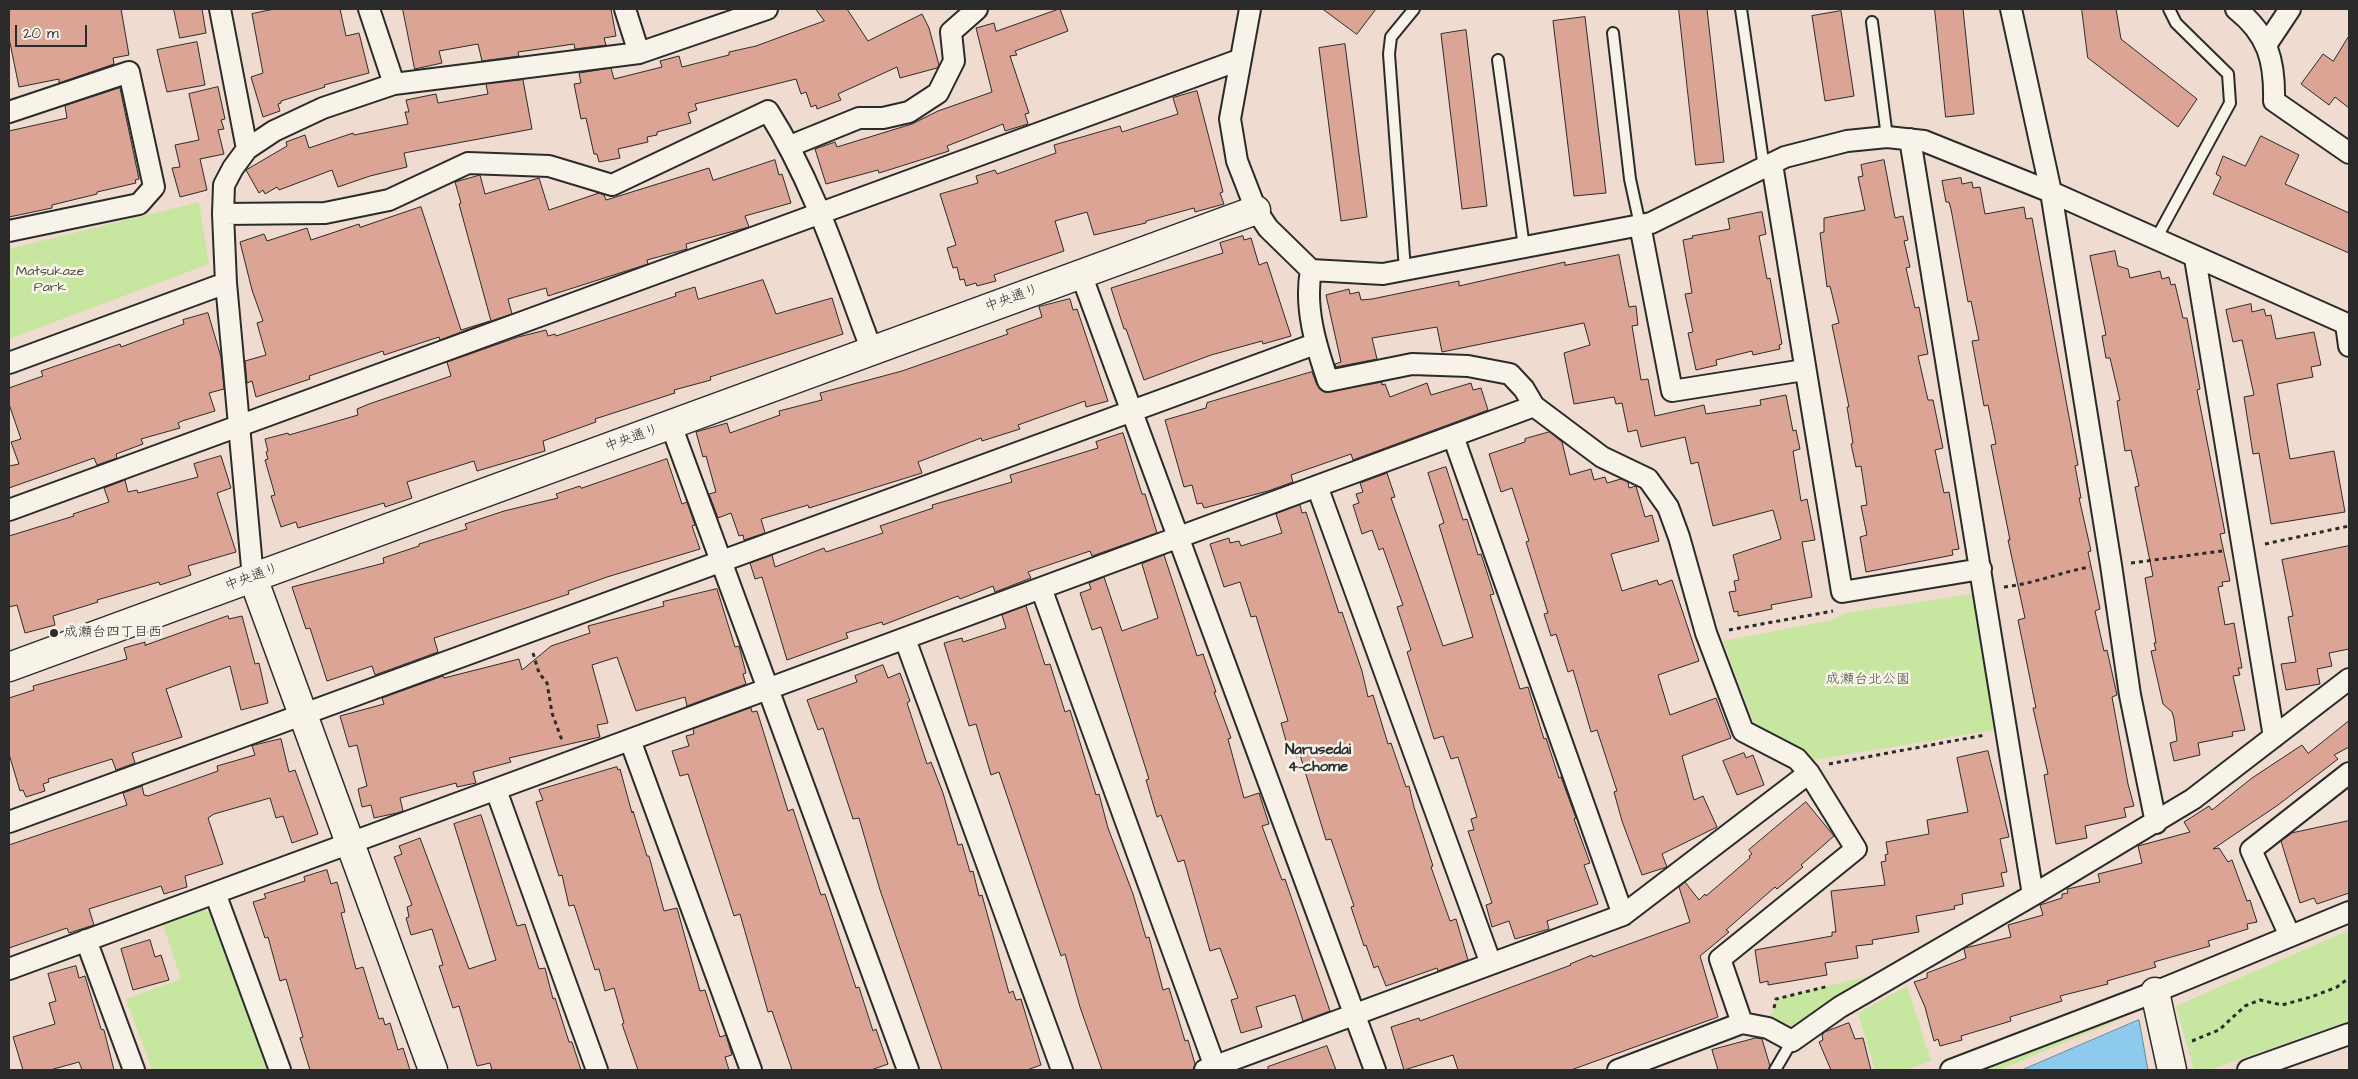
<!DOCTYPE html>
<html>
<head>
<meta charset="utf-8">
<style>
	body { margin:0 }
	#map { position:relative; width:2358px; height:1079px; overflow:hidden; background:#efdbcf; font-family:"Architects Daughter",sans-serif }
	canvas { display:block }
	.frame { position:absolute; inset:0; border:10px solid #2b2b2b; pointer-events:none }
	.scale { position:absolute; left:15px; top:25px; width:72px; height:22px; box-sizing:border-box; border:2px solid #2b2b2b; border-top:0; padding-left:6px; font-size:15px; line-height:18px; white-space:nowrap; color:#2b2b2b; -webkit-text-stroke:4px #f7f3e8; paint-order:stroke }
</style>
</head>
<body>
<div id="map">
<canvas width="2358" height="1079"></canvas>
<div class="frame"></div>
<div class="scale">20 m</div>
</div>
<script>
const g = document.querySelector('canvas').getContext('2d');
g.lineJoin = 'round';
function fillPath(path, color) { g.fillStyle = color; g.fill(path, 'evenodd'); }
function trace(path, color, width, dash) { g.strokeStyle = color; g.lineWidth = width; g.lineCap = dash ? 'butt' : 'round'; g.setLineDash(dash || []); g.stroke(path); }
function drawText(font, color, halo, rows, align = 'center') {
  g.font = font + ' "Architects Daughter","Klee One",sans-serif'; g.lineWidth = 5; g.setLineDash([]); g.textBaseline = 'middle'; g.strokeStyle = halo; g.fillStyle = color; for (const [text, x, y, turn = 0] of rows) {
    g.save(); g.translate(x, y); g.rotate((+turn || 0) * Math.PI / 180); g.textAlign = isNaN(turn) ? turn : align; if (halo) g.strokeText(text, 0, 0); g.fillText(text, 0, 0); g.restore();
  }
}
const green = new Path2D(`
	M199,202l10,62 -200,75v-90z
	M1972,594l23,136 -181,30 -60,-37 -31,-82 109,-21 14,-7z
	M201,909l11,4 58,157h-118l-26,-71 55,-20 -18,-54z
	M2349,930v91l-140,49h-15l-18,-64z
	M1912,965l-120,76 -24,-13 8,-29z
	M1907,986l24,75 -26,9h-30l-17,-57z
	M2120,1014l1,5 -121,51h-22z`);
const water = new Path2D(`
	M2139,1020l9,50h-126z`);
const building = new Path2D(`
	M9,9h112l8,46 -16,3 1,6 -55,19v-4l-40,8 -10,-49z
	M174,9h28l4,24 -26,5z
	M275,9h65l6,27 13,-3 10,40 -45,12 1,2 -44,14v2l-3,1 2,7 -17,6 -12,-40 12,-4 -11,-59z
	M403,9h208l5,27 -12,2 2,7 -31,4 -1,-5 -56,8 1,4 -37,5 -4,-17 -39,7 3,12 -27,6z
	M816,9h31l21,32 54,-27 7,14 10,37 -2,3 -37,10 -3,-11 -59,27 3,6 -24,9 -1,-4 -5,2 -5,-15 -5,2 -5,-15 -101,25 2,6 -9,3 3,10 -34,9v3l-10,2 1,5 -30,7 2,9 -21,4 -2,-8h-3l-8,-36 -5,1 -7,-35 7,-1 -2,-10 32,-5 3,11 48,-12 -2,-6 19,-5 3,11 47,-12v-3l27,-6 68,-25z
	M1060,9l8,22 -53,20 2,4 -7,1 19,57 -4,1 3,10 -23,7 -2,-7 -56,22 2,5 -70,22 -1,-3 -52,14 -11,-35 20,-7 2,5 75,-23 26,-13 54,-19 -16,-64 18,-5 2,8z
	M1323,9h53l-19,25z
	M1679,9h28l17,153 -28,3z
	M1935,9h28l11,105 -28,3z
	M2082,9h34l5,30 76,60 -19,28 -90,-69z
	M1841,11l13,85 -29,5 -13,-85z
	M1585,17l21,176 -32,3 -21,-175z
	M1466,30l21,176 -25,3 -21,-175z
	M2349,36v72l-14,-11 -6,8 -28,-21 22,-30 10,7z
	M197,42l8,43 -38,7 -10,-42z
	M1345,44l22,173 -26,4 -22,-173z
	M523,80l9,49 -128,24 3,14 -37,9 -32,11 -6,-17 -53,20 -2,-3 -12,7 -2,-4 -4,3 -13,-23 41,-24 -1,-4 19,-7 4,13 44,-15 1,2 54,-11 -3,-12h4l-3,-12 30,-6 2,9 50,-9 -2,-10z
	M218,87l7,32 -4,1 3,9 -6,1 6,24 -24,5 7,31 -27,7 -8,-29 8,-1 -5,-22 24,-5 -10,-46z
	M120,88l19,91 -4,1 1,3 -39,9v2l-45,11v3l-43,9v-86l58,-13 -2,-12z
	M1197,91l26,101 -3,1 4,11 -29,8 -1,-4 -48,13v2l-52,12 -7,-23 -32,9 9,30 -70,24 2,6 -19,5 -1,-3 -10,3 -2,-7 -4,1 -3,-13 -4,1 -6,-20 9,-3 -16,-51 38,-11 -2,-7 19,-6 2,4 59,-21 -2,-8 66,-19 2,6 56,-18 -5,-16z
	M2261,136l38,19 -14,29 64,29v40l-136,-59 8,-17 -5,-3 7,-18 22,10z
	M775,160l4,15 3,-1 9,29 -46,13 4,11 -63,17 1,5 -40,11 1,4 -100,32 -2,-8 -38,11 4,15 -21,7 -32,-117 2,-1 -6,-21 25,-7 5,19 54,-16 10,32 50,-17 5,2 2,5 103,-32 4,12z
	M1884,160l11,58 8,-2 5,24 -4,1 6,26 -4,1 9,40 4,-1 9,47 -10,2 10,44h5l10,48 -8,2 9,43 5,-1 10,57 -7,1 1,5 -87,17 -6,-35 7,-2 -6,-29 6,-1 -6,-39 -5,1 -5,-23 2,-1 -6,-36h2l-17,-82 7,-2 -9,-37 -3,1 -7,-54 4,-1v-14l41,-8 -7,-33 5,-1 -2,-11z
	M1961,178l1,6 10,-2 1,6 7,-1 5,27 39,-7 2,12 6,-1 46,247 -3,1 6,32h-2l12,53 -3,1 12,57 -5,2 9,40 3,-1 10,45 -5,2 16,87 6,22 -10,2 2,9 -41,9 2,12 -31,6 -12,-69 4,-1 -15,-66h3l-18,-88 7,-2 -17,-78h2l-19,-95 5,-1 -8,-39 -4,1 -12,-65 7,-1 -8,-39 -3,1 -17,-93 -2,-7h-3l-4,-21z
	M421,207l40,123 29,-9 -50,19 -1,-3 -55,18 -1,-4 -74,25 1,3 -54,18 -4,-16 -5,2 -2,-22 21,-6 -9,-32 6,-2 -11,-31 -12,-48 24,-8 3,7 40,-13 4,12 48,-16 1,3z
	M1762,212l4,22 -7,2 8,43 3,-1 12,66 -3,1 1,4 -27,6 -1,-4 -36,9 1,5 -21,5 -8,-37 5,-1 -8,-38 7,-1 -9,-53 10,-2 -1,-2 38,-7 -2,-10z
	M1243,236l1,4 7,-2 8,27 8,-3 24,74 -28,8 -1,-3 -51,14 -67,25 -18,-51h-2l-13,-41 112,-35 -3,-10z
	M2115,251l3,15 10,3 2,9 30,-7 2,8 7,-2 2,8 4,-1 8,34h4l13,71 -3,1 28,143 -5,1 10,47 -8,1 1,4 -5,1 7,38 9,-2 8,45h-4l2,7 -7,1 12,54 -13,2 1,4 -35,7 2,12 -26,6 -4,-18 7,-2 -3,-22 -2,-7 -9,-8 -12,-53 5,-1 -2,-7h2l-11,-65 8,-2 -18,-89 4,-1 -8,-36 -6,1 -8,-50 3,-1 -10,-42h-4l-4,-22 4,-1 -16,-79z
	M1619,255l10,52 7,-1 2,19 -6,1 9,54 7,-1 7,37 49,-11 2,9 12,-2 43,-7 -1,-5 26,-5 7,36 3,-1 4,19 -7,2 8,50 6,-2 8,41 -13,2 10,55 -41,8 1,4 -34,7v-5l-4,1 -5,-20 7,-1 -2,-10 5,-1 -6,-25 48,-16 -8,-29 -60,16 -15,-64 -7,2 -6,-27 -44,10 -4,-17 -9,2 -6,-29 -6,1 -2,-7 -40,7 -10,-51 26,-8 -6,-22 -142,29 -5,-25 -65,11 5,21 -41,8 -1,-3 6,-2 -15,-67 23,-6 1,5 9,-2 2,8 11,-1 87,-18v5l106,-24v3z
	M763,280l13,34 56,-16 11,36 -133,43 1,3 -37,10 1,3 -80,26 1,3 -53,19 2,10 -68,20 -3,-10 -67,21 5,16 -27,9 -1,-4 -86,25 -2,-6 -15,5 -10,-31 4,-1 -10,-35 3,-1 -2,-7 2,-1 -3,-12 23,-6 1,2 69,-20 -1,-6 12,-5 82,-28 -4,-14 71,-25 28,-7 2,6 7,-2 1,2 120,-40 -1,-3 20,-6 3,12z
	M1070,299l3,11 4,-1 31,92 -22,6 -1,-6 -67,24 2,4 -38,12 -1,-3 -63,24 4,11 -113,35 -1,-3 -47,14 4,14 -21,7 -1,-5 -4,1 -8,-23 -13,5 -9,-24 7,-2 -10,-36 -3,1 -7,-25 31,-9 3,10 50,-18 -1,-4 43,-11 -2,-7 82,-22 106,-37 -2,-4 36,-13 -3,-10z
	M2251,304l1,8 12,-3 2,7 5,-1 5,24 38,-7 7,33 -10,2 2,10 -36,7 13,75 44,-8 11,61 -74,12 -12,-71 -6,1 -9,-57 10,-2 -12,-55 -9,2 -7,-32z
	M208,313l13,44 3,32 -15,4 6,18 -33,10 -4,2 2,5 -39,11 2,5 -27,10 1,4 -20,7 -3,-7 -85,30v-22l10,-2 -8,-22 10,-3 -12,-35v-16l34,-12 -2,-5 79,-27 1,3 63,-23 -1,-4z
	M1312,372l5,13 7,7 58,-10v3l3,-1 5,13 37,-14 4,12 40,-12 2,7 8,-2 7,22 -135,50 -2,-6 -60,21 2,7 -25,9 -64,17 -2,-5 -5,1 -5,-19 -8,2 -19,-67 41,-12 1,-5z
	M1550,432l12,10 8,33 21,-6 3,11 11,-3 2,6 14,-4 7,3 1,6 7,-2 9,31 7,-2 7,26 -48,13 11,37 35,-11 2,5 13,-5 27,81 -41,14 12,40 46,-17 15,40 -49,18 12,44 9,-4 14,31 -55,27 5,13 -25,8 -20,-54 -8,-29 3,-1 -20,-61 -6,2 -18,-62 -5,2 -12,-38 -5,2 -7,-22 4,-1 -22,-71 3,-1 -17,-53 -11,4 -12,-38 36,-12v-3z
	M1123,433l19,61h3l12,39 -65,23 -2,-5 -62,21 3,6 -36,14 -2,-6 -33,13 -2,-3 -75,29 -1,-3 -36,11 2,5 -61,22 -25,-83 -7,2 -5,-16 22,-8 3,12 49,-19 2,4 57,-19 -3,-7 53,-18 -1,-3 80,-23 -2,-7 88,-27 -2,-6z
	M221,456l10,32 -14,5 19,59 -48,14 3,9 -31,10 -1,-3 -62,18 1,2 -45,14 2,9 -30,8 -8,-28 -8,2v-71l65,-20 -1,-2 36,-12 -5,-14 21,-8 3,12 9,-2 1,3 60,-16 -4,-13z
	M667,459l15,45 5,-2 8,23 -3,1 8,23 -93,28 -39,14 1,3 -135,44 4,14 -63,23 -3,-9 -45,15 -17,-53 -4,1 -14,-42 92,-24 -1,-5 36,-12v-2l48,-15 -2,-5 39,-13 54,-13 -2,-4 24,-8 1,2z
	M1446,467l17,53 4,-1 11,36 3,-1 13,40 -4,1 30,94 8,-2 16,52 2,-1 13,40 2,-1 15,41 -2,1 16,44 -6,2 14,39 -51,17 2,8 -34,10 -6,-18 -17,6 -6,-22 6,-2 -24,-72 6,-1 -3,-11 6,-2 -19,-60 -7,2 -8,-23 -9,3 -27,-87 4,-2 -14,-43 6,-2 -20,-57 -4,2 -7,-20 -10,4 -9,-29 6,-2 -3,-9 7,-2 -3,-9 27,-10 8,24 -4,1 52,148 30,-9 -34,-112 5,-2 -16,-50z
	M1300,505l2,8 4,-1 33,101 3,-1 20,59 6,26 5,-2 15,49 3,-1 15,44 3,-1 5,21 19,59 -2,1 19,54 6,-2 12,41 -30,11 -1,-3 -51,18 -8,-20 -4,2 -8,-23 -2,1 -13,-39 3,-1 -23,-67 -5,1 -26,-85 -4,2 -3,-11 -5,2 -7,-25 7,-2 -32,-105 -5,1 -11,-35 -16,5 -14,-43 19,-6 1,5 9,-2 2,5 41,-13 -6,-19z
	M2349,546v103l-20,4 3,13 -15,3 3,15 -34,6 -5,-26 15,-2 -8,-45 5,-1 -11,-56z
	M1164,555l33,101 6,-2 13,38h-2l17,46 -3,1 16,59 15,-5 10,31 -7,2 20,54 3,-1 45,132 -27,10 -8,-26 -39,12 6,20 -21,6 -10,-33 7,-2 -18,-50 -10,3 -26,-91 -6,2 -17,-47 -4,2 -11,-37 3,-1 -48,-152 -9,3 -12,-37 11,-4 -2,-6 15,-6 18,54 36,-13 -16,-54z
	M717,589l18,58 4,-1 7,27 -3,1 3,10 -59,22 -2,-9 -49,14 -19,-54 -25,8 16,58 -11,2 3,12 -91,21 2,4 -38,10 3,11 -19,4 -1,-4 -56,15 3,13 -6,2 -23,5 -3,-13 -9,2 -4,-18 9,-3 -10,-41 -8,2 -9,-31 44,-12 -2,-6 61,-22 1,2 75,-19 3,11 29,-24 39,-13 -2,-7 76,-20 -1,-4z
	M1026,606l19,59 5,-1 15,48 5,-2 26,85 3,-1 9,34 25,66 13,44 3,-1 14,53 6,-2 16,53 3,-1 7,24 -2,6h-91l-22,-63 -15,-53 -4,2 -62,-184 -8,3 -15,-51 -7,2 -25,-83 18,-5 1,4 43,-14 -4,-13z
	M228,616l1,3 13,-3 13,48 4,-1 9,40 -27,7 -11,-44 -64,23 16,48 -50,16 3,10 -19,7 -4,-11 -64,20 1,3 -6,2 2,7 -19,6 -3,-7 -3,1 -11,-37v-56l25,-8 -1,-4 94,-27 -3,-11 21,-6v3z
	M883,665l5,13 12,-5 10,28 -3,2 20,61 4,-2 12,31 15,52 4,-1 8,28 3,-1 6,25 3,-1 27,98 4,-2 3,9 5,-1 20,66 -14,5h-85l-62,-180 -21,-72 -6,1 -30,-91 -5,2 -11,-30 50,-18 -2,-6z
	M751,708l1,4 5,-1 31,100 5,-2 28,86 4,-1 31,94 3,-1 14,44 3,-2 12,35 -17,6h-79l-20,-59 -4,1 -28,-98 -6,2 -46,-142 -8,2 -8,-25 17,-5 -3,-10 8,-2 -1,-5z
	M2349,721v26l-15,8 4,4 -60,46 -65,44 6,-1 9,14 4,-2 15,41 3,-1 7,22 -10,2 1,5 -40,12 2,5 -56,16 2,5 -49,14 1,3 -48,12 2,5 -52,16 1,4 -50,15 1,4 -22,6 -2,-7 -4,2 -9,-34 -11,-25 13,-4v-5l39,-15 -2,-9 1,-1 46,-11 -3,-12 35,-10 -3,-10 22,-7v-4l6,-1 -1,-4 33,-7 -2,-8 44,-11 -4,-17 52,-14 -6,-10 25,-16 3,4 40,-32 50,-33 6,8z
	M281,739l8,33 6,-2 23,64 -26,9 -9,-27 -7,2 -6,-20 -56,16 -6,4 15,46 -38,12 2,11 -23,7 -3,-8 -72,23 5,16 -25,8 -2,-5 -58,20v-103l118,-40 -4,-12 19,-7 2,9 4,1 70,-25 -1,-5 38,-11 -3,-9z
	M1988,751l21,86 -9,2 7,33 -6,1 3,13 -42,8 1,10 -9,2 1,3 -39,7 3,16 -47,8 1,4 -17,2 2,12 -33,5 2,12 -59,10v-4l-8,2 -5,-33 77,-14v-4h4l-5,-41 54,-6 -4,-23 5,-1 -1,-6 3,-1 -2,-12 43,-8 -2,-14 41,-8 -11,-54z
	M1744,753l2,5 7,-3 11,30 -27,10 -14,-34z
	M617,767l1,3 2,-1 12,44 1,-2 14,45h2l15,55 13,-3 23,83 5,-1 15,47 6,-2 6,20 -7,2 4,13h-91l-16,-46 2,-1 -10,-35 -9,3 -6,-22 -4,1 -21,-65 -5,1 -7,-31 -3,1 -23,-74 7,-2 -4,-10z
	M1806,802l28,34 -33,29 2,2 -26,22 -2,-2 -49,43 3,2 -29,24 18,61 -147,53h-113l-5,-15 -49,15 -13,-43 28,-9 1,3 151,-56 -1,-1 22,-9 1,2 97,-35 -11,-35 6,-5 14,18 6,-6 1,2 44,-38 -1,-2 3,-2 -3,-4z
	M481,815l36,111 8,-2 14,45 6,-1 8,31 2,-1 14,44h3l9,28h-89l-2,-7 -13,3 -18,-60 -6,2 -14,-42 4,-1 -11,-36 -21,6 -5,-17 3,-1 -2,-10 5,-2 -18,-48 8,-3 -3,-8 21,-8 49,131 27,-9 -42,-136z
	M2349,821v72l-32,11 -3,-6 -14,5 -19,-62 11,-8z
	M327,870l4,14 6,-2 8,30 -4,1 15,56 7,-2 16,52 4,-1 2,7 5,-2 8,27 5,-2 7,22h-100l-10,-32 3,-1 -17,-58 -6,2 -12,-44 -3,1 -12,-36 13,-4 -2,-4 41,-13 -1,-4z
	M150,940l5,17 6,-2 8,25 -36,10 -12,-41z
	M76,966l3,12 6,-2 16,53 3,1 10,40h-32l-3,-8 -29,8h-27l-10,-33 42,-13 -6,-21 7,-2 -8,-27z
	M1849,1023l6,16 8,-1 8,32h-40l-12,-28 4,-2 -1,-5 3,-3z
	M1756,1038l6,1 8,27 -2,4h-50l-6,-20z
	M1327,1046l9,24h-68v-3z`);
const path = new Path2D(`
	M2265,544l84,-18
	M2131,563l91,-12
	M2004,587c29,-3 57,-15 86,-20
	M1729,630l104,-19
	M533,653l6,20 8,10 5,30 11,30
	M1829,764l156,-29
	M1774,1008l2,-9 53,-13
	M2192,1041l27,-11 26,-24 15,-6 22,5 29,-8 26,-10 12,-9`);
const lane = new Path2D(`
	M1741,9l23,159
	M1872,22l15,115
	M1613,33l17,146 10,46
	M1498,60l26,187
	M2156,239l74,-136 -2,-29 -52,-51 -7,-14
	M1405,270l-16,-216 2,-17 23,-28
	M1775,1070l17,-29`);
const street = new Path2D(`
	M220,9l27,140
	M369,9l25,75
	M625,9l14,44
	M1250,9l-20,110 7,42 19,49 12,18 43,42 72,4 268,-51 134,-66 62,-16 40,-4 37,4 127,51 298,133
	M2011,9l40,183 60,373 19,130 26,128
	M2236,9c32,25 39,52 38,92l75,52
	M2266,45l24,-36
	M9,112l120,-40 25,115 -15,17 -130,27
	M1910,139l123,756
	M790,146l69,-28h24l26,-6 29,-19 16,-32 -3,-29 26,-23
	M1772,164l70,428 139,-23
	M223,214l102,-1 64,-13 79,-37 81,3 63,19 156,-74c47,74 73,159 104,240
	M1640,225l32,166 132,-21
	M2195,258l79,479
	M1311,270c-7,38 5,76 17,111l84,-17 56,2 42,8 14,15 10,17 68,51 46,22 20,28 11,30 27,96 37,98 54,28 12,14 47,76 -136,110 22,64
	M1081,274l294,796
	M2346,324l3,22
	M9,363l217,-80
	M671,425l237,645
	M1453,436l170,479
	M1317,486l174,478
	M9,510l1230,-450
	M253,578l-27,-295 -3,-69 1,-29 9,-17 14,-19 27,-18 49,-23 71,-24 245,-31 128,-44
	M1041,588l174,479
	M905,639l157,431
	M630,740l121,330
	M496,790l101,280
	M9,822l1306,-478
	M215,893l65,177
	M2290,936l-39,-86 98,-77
	M86,940l48,130
	M9,969l1525,-563
	M1205,1070l418,-155 186,-142
	M1618,1070l124,-47 26,5 24,13 48,-34 193,-112 160,-96 156,-120
	M1951,1070l204,-78 194,-80
	M2248,1070l101,-36`);
const secondary = new Path2D(`
	M253,578l180,492
	M9,667l1247,-457
	M2155,992l17,78`);
const markers = [
	[54,633,5,"#2b2b2b"]
];
const parkNames = [
	["Matsukaze",50,272],
	["Park",50,288],
	["成瀬台北公園",1868,680]
];
const streetNames = [
	["中央通り",1012,299,-20],
	["中央通り",632,439,-20],
	["中央通り",252,578,-20]
];
const poiNames = [
	["成瀬台四丁目西",64,633]
];
const neighbourhoodNames = [
	["Narusedai",1318,751],
	["4-chome",1318,768]
];
fillPath(green, '#c7e7a0');
fillPath(water, '#8dcaed');
trace(water, '#668a9f', 1);
fillPath(building, '#dba495');
trace(building, '#2b2b2b', 1);
trace(lane, '#2b2b2b', 14);
trace(street, '#2b2b2b', 24);
trace(secondary, '#2b2b2b', 31);
trace(path, '#2b2b2b', 3, [4, 4]);
trace(lane, '#f7f3e8', 10);
trace(street, '#f7f3e8', 20);
trace(secondary, '#f7f3e8', 28);
for (const [x, y, r, color] of markers) { const dot = new Path2D(); dot.arc(x, y, r, 0, 2 * Math.PI); g.fillStyle = color; g.fill(dot); trace(dot, '#f7f3e8', 2); }
drawText('14px', '#4a5142', '#f7f3e8', parkNames);
drawText('14px', '#2b2b2b', '#f7f3e8', streetNames);
drawText('14px', '#2b2b2b', '#f7f3e8', poiNames, 'left');
drawText('bold 15px', '#2b2b2b', '#f7f3e8', neighbourhoodNames);
</script>
</body>
</html>
